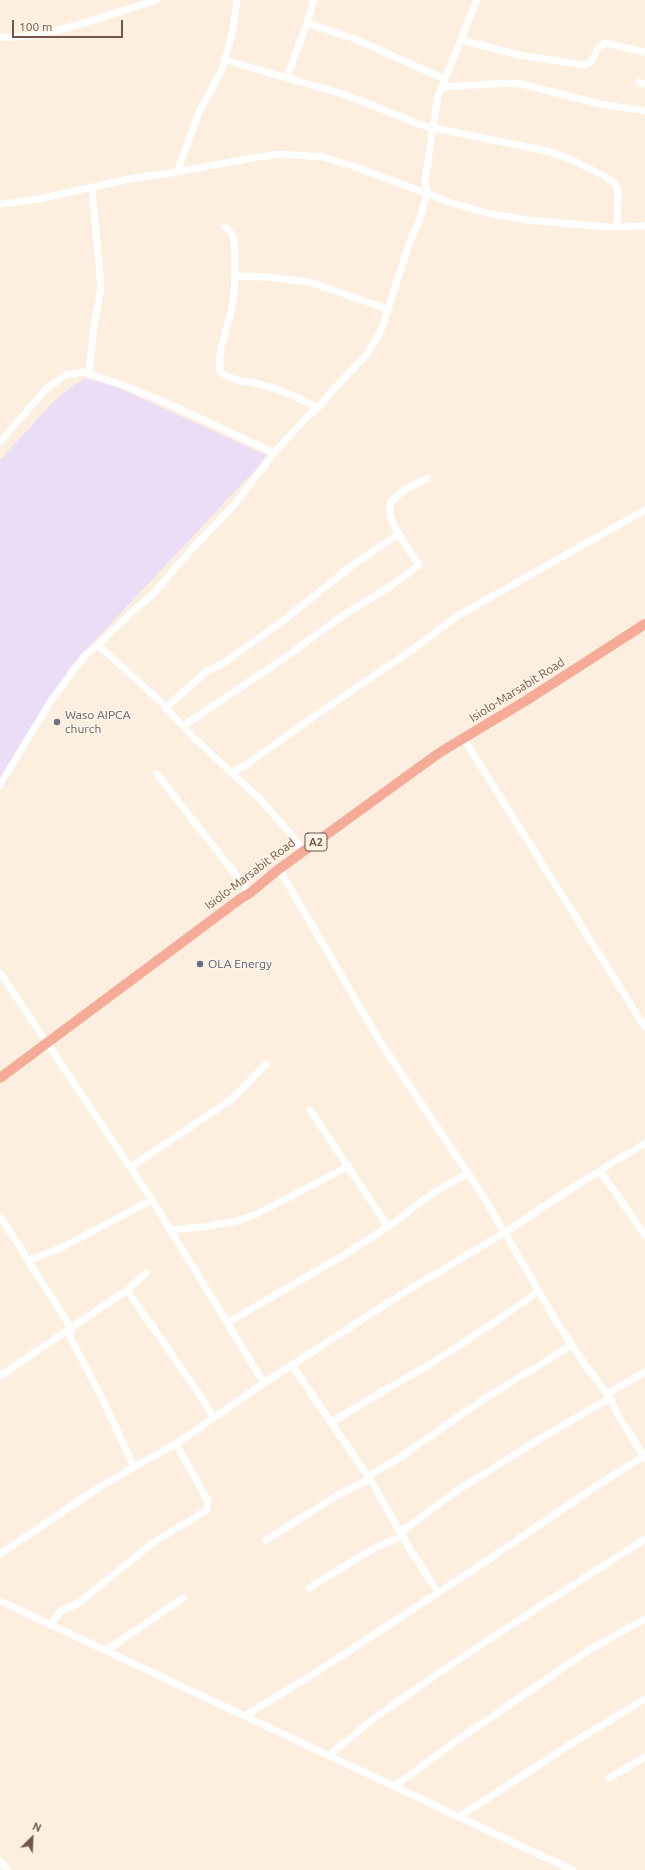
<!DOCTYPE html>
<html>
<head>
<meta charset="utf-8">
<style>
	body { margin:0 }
	#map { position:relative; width:645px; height:1870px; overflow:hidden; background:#fcefe0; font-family:Ubuntu,sans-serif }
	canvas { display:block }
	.north { position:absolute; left:12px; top:1818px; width:40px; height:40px; -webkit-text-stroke:3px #fff4e6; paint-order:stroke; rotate:24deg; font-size:11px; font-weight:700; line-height:16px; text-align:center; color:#725548 }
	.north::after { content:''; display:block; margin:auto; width:14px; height:18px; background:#725548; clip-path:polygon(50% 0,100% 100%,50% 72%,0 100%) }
	.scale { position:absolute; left:12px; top:20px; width:111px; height:18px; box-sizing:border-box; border:2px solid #725548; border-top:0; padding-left:5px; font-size:12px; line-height:14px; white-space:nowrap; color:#725548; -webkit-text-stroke:3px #fff4e6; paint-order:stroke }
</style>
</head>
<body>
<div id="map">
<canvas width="645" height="1870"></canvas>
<div class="north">N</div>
<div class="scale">100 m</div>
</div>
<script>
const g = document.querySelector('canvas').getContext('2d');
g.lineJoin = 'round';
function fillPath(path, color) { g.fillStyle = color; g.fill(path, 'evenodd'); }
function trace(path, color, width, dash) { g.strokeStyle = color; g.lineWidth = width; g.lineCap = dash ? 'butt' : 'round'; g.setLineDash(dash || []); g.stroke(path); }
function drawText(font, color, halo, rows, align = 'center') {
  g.font = font + ' Ubuntu,sans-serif'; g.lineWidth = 3; g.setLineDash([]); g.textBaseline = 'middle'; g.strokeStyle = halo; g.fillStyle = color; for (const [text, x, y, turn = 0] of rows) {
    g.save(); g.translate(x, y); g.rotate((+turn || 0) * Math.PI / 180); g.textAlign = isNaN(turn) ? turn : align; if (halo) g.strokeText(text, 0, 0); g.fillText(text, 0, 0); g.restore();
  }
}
const education = new Path2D(`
	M85,378l32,9 149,68 -8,12 -188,200 -64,117 -6,5v-329l53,-58 15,-13z`);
const minor = new Path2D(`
	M307,23l7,-23
	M0,37c47,3 111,-24 157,-37
	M461,40l58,15 65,10 7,-3 7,-14 7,-5 40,9
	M225,60l121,35 78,31 123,25 26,9 33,17 9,7 3,7 -1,36
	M287,77l20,-54 48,16 90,40
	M639,82l6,2
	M442,87l68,-4 11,1 79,20 45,7
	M177,172l22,-60 23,-42 11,-41 4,-29
	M0,204l39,-5 95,-21 43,-6 75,-14 29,-4 16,1 25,2 28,8 102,38 35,10 40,7 80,7 38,-1
	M225,227c4,3 6,5 8,9 3,8 2,56 0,65 -3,22 -16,48 -13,70 6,8 20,9 29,11 25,4 47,14 69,26
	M234,276l32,1 43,5 79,27
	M89,373l5,-48 7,-37 -9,-101
	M0,442l47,-54 19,-13 17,-3 40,13 51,21 100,47
	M98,645l61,55 35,38 66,61 30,34 13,18
	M165,708l42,-37 17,-8 60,-43 65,-52 49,-34
	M183,726l103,-69 53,-39 55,-34 25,-19c-8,-14 -36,-46 -28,-62 6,-10 26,-20 36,-25
	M463,738l182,289
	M233,772l13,-7 73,-52 97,-66 43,-32 186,-105
	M157,774l93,119
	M0,785l52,-86 34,-45 12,-9 34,-33 21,-18 37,-43 46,-48 38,-50 36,-39 8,-6 12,-15 37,-39 14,-23 28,-87 11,-25 7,-27 -2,-12 13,-84 39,-96
	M279,869l102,174 104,156 70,120 29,44 26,35 9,19 26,41
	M0,973l152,227 112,183
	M310,1110l78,117
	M131,1167l101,-68 34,-35
	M600,1171l45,64
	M0,1216l71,112 -1,9 33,63 31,67
	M170,1230l39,-4 27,-5 21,-7 92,-48
	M29,1260l32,-12 91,-48
	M127,1290l70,101 17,27
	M227,1323l117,-68 44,-28 45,-34 35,-20
	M292,1365l81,119 35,62 30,46
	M0,1376l127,-86 19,-17
	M607,1394l38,-22
	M331,1423c32,-21 66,-39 99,-59 37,-23 73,-47 109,-73
	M368,1476l31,-18 85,-59 88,-54
	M401,1532l57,-42 75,-47 77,-45
	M266,1540l75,-47 29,-14
	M0,1554l92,-62 42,-25 42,-23 88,-61 136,-88 104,-62 62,-41 79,-49
	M309,1588l67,-41 28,-11
	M0,1601l572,269
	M51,1624l10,-13 16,-7 77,-62 53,-32 1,-9 -32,-57
	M107,1650l76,-52
	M246,1715l63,-38 170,-111 116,-79 50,-32
	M329,1755c19,-15 37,-31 57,-45 84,-60 172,-115 259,-171
	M609,1778l36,-21
	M395,1786l57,-42 137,-94 56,-31
	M459,1817l115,-75 71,-43
	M0,1861l7,9`);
const highway = new Path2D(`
	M0,1078l240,-179 10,-6 29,-24 160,-116 88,-53 118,-76`);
const markers = [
	[57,722,4,"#6b7280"],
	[200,964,4,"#5c6f8a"]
];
const shields = [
	[316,842,22]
];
const shieldNames = [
	["A2",316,842]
];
const streetNames = [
	["Isiolo-Marsabit Road",517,690,-32],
	["Isiolo-Marsabit Road",250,874,-37]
];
const worshipNames = [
	["Waso AIPCA",65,715],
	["church",65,729]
];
const serviceNames = [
	["OLA Energy",208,964]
];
fillPath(education, '#ecddf7');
trace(minor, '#fff', 7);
trace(highway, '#f5ab97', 10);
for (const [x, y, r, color] of markers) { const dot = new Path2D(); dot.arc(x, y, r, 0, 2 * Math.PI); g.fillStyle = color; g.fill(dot); trace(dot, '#fff4e6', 1.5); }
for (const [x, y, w] of shields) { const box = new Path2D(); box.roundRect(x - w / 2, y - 9, w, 18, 3); g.fillStyle = '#fff4e6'; g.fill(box); trace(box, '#725548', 1); }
drawText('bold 11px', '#725548', null, shieldNames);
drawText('12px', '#725548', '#fff4e6', streetNames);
drawText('12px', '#5b616d', '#fff4e6', worshipNames, 'left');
drawText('12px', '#4e5e75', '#fff4e6', serviceNames, 'left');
</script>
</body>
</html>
